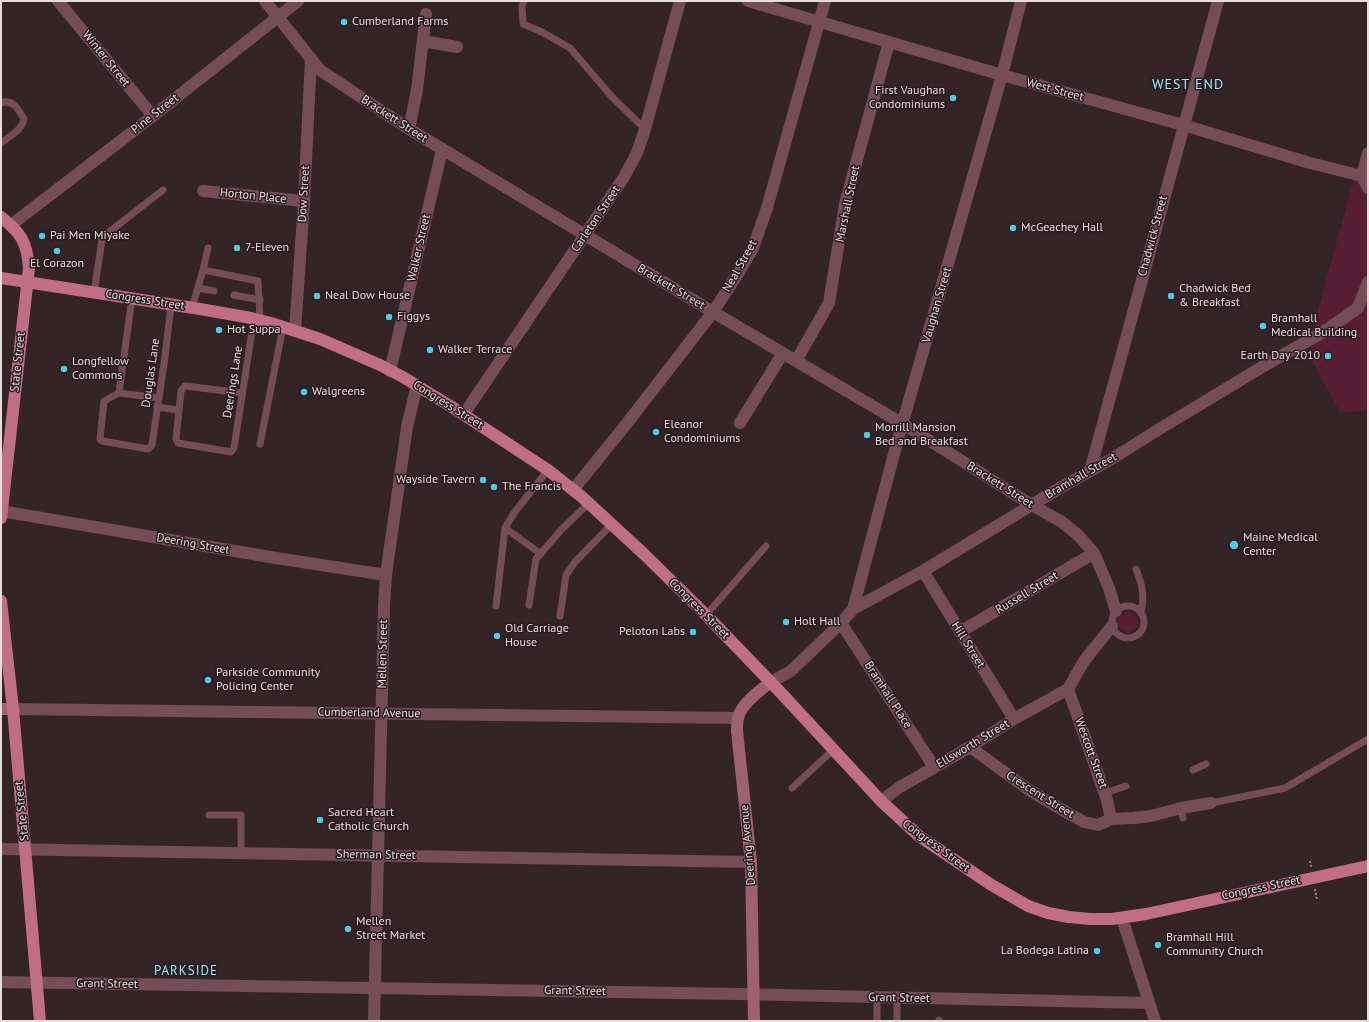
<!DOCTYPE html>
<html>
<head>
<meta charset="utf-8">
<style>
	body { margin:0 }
	#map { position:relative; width:1369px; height:1022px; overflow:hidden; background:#342428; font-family:"PT Sans",sans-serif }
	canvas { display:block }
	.frame { position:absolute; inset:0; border:2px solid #e7dddf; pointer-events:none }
</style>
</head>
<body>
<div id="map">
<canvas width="1369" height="1022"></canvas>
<div class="frame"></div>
</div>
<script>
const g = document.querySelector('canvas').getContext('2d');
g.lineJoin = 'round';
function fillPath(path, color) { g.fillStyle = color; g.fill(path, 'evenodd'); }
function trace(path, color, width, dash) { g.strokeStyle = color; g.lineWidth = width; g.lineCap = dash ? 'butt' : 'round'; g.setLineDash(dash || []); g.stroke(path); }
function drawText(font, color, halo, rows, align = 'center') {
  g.font = font + ' "PT Sans",sans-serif'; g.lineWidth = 3; g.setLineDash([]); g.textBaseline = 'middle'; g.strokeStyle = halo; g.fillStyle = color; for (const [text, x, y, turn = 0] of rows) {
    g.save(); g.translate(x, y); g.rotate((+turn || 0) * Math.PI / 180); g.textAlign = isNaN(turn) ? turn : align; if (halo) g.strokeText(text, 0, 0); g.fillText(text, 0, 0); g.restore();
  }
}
const green = new Path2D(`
	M1368,153v258l-28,1 -30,-55 6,-38 39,-145z
	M1118 622a10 10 0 1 1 20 0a10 10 0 1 1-20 0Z`);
const path = new Path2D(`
	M1310,861l1,6
	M1315,889l2,11`);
const lane = new Path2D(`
	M524,1l-2,5 1,18 19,8 28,16 43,50 32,31
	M1,103c11,-5 18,7 23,16 -1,10 -15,18 -23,24
	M203,270l5,-22
	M198,288l16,3
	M94,293l8,-54 2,-3 59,-46
	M234,295l26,5
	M192,308l11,-38 55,11 2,39
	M119,393l13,-95
	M242,393l-57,-7 -4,5 -5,48 2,4 53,9 3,-4 18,-117 2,-12
	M159,398l-40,-5 -15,8 -4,38 2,2 46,8 4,-4 13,-88 6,-52
	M157,407l22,3
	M260,444l23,-117
	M505,528l36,26
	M1136,569c6,15 9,27 5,43
	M529,605l7,-46 25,-29 27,-26
	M1112 622a16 16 0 1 1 32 0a16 16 0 1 1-32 0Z
	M496,606l9,-78 9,-15 34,-43
	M706,615l60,-69
	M560,616l6,-41 9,-13 36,-37
	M1193,770l13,-6
	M792,788l41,-38
	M1105,793l21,-7
	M1211,803l74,-15 83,-49
	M1181,808l2,10
	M209,815h32v38
	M877,1021v-24
	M897,1021v-23
	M939,1021v-1`);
const street = new Path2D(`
	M58,1l95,115
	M265,1l55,69 89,59 304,183 190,112 129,81 30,17 16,13 16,18 15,35 7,23
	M748,1l254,74 181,50 127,38 52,13 6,12
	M423,41l34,6
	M409,129l8,-39 9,-76
	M1362,176l6,-23
	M203,191l101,10
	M11,225l142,-109 145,-115
	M295,331l9,-130 7,-143
	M796,361l33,-58 16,-99 44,-162
	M390,371l52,-221
	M464,414l160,-237 13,-24 8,-24 35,-128
	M740,423l43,-70
	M1090,471l128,-470
	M573,490l55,-68 85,-110 26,-40 14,-24 14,-40 58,-207
	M1,511l275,47 110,17
	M923,571l91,148
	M853,609l45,-170 104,-364 19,-74
	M841,623l93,144
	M960,632l134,-79
	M771,682l20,-11 50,-48 12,-14 70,-38 135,-82 52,-29 51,-32 101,-61 63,-36 33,-23 10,-26
	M1068,689l39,111 4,19
	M1068,689l16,-28 28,-35
	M13,709l724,9
	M970,747l59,43 37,22 18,10 14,3 13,-6 22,-1 18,-2 30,-8 30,-5
	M881,801l19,-14 70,-40 44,-28 54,-30
	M1,849l750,13
	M1122,918l33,103
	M1,982l737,12 411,9
	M374,1021l10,-414 2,-32 21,-148 10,-42`);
const secondary = new Path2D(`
	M1,709h12
	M754,1021l-3,-159 -14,-131c0,-4 0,-9 1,-13 3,-14 22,-28 33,-36`);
const primary = new Path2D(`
	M1,217c20,16 26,25 28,51l-28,250
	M1,278l199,31 51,9 20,5 49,16 60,26 23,12 49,30 96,63 34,27 63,58 61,60 77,80 98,106 38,35 71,48 38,22 20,7 21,4 21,2h22l34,-5 222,-48
	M1,601l12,108 27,312`);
const markers = [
	[344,22,4,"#54cade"],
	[953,98,4,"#54cade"],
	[1013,228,4,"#54cade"],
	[42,236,4,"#54cade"],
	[237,248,4,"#54cade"],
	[57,251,4,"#54cade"],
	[317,296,4,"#54cade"],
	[1171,296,4,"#54cade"],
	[389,317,4,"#54cade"],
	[1263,326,4,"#54cade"],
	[219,330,4,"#54cade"],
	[430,350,4,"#54cade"],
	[1328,356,4,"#54cade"],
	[64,369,4,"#54cade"],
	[304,392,4,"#54cade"],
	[656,432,4,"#54cade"],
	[867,435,4,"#54cade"],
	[483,480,4,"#54cade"],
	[494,487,4,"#54cade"],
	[1234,545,5,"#54cade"],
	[786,622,4,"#54cade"],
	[693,632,4,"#54cade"],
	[497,636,4,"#54cade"],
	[208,680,4,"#54cade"],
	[320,820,4,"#54cade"],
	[348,929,4,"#54cade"],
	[1158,945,4,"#54cade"],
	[1097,951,4,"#54cade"]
];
const poiNames = [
	["Cumberland Farms",352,22],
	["First Vaughan",945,91,"right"],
	["Condominiums",945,105,"right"],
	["McGeachey Hall",1021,228],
	["Pai Men Miyake",50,236],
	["7-Eleven",245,248],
	["El Corazon",57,264,"center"],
	["Chadwick Bed",1179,289],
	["& Breakfast",1179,303],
	["Neal Dow House",325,296],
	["Figgys",397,317],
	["Bramhall",1271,319],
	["Medical Building",1271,333],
	["Hot Suppa",227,330],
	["Walker Terrace",438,350],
	["Earth Day 2010",1320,356,"right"],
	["Longfellow",72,362],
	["Commons",72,376],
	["Walgreens",312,392],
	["Eleanor",664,425],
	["Condominiums",664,439],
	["Morrill Mansion",875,428],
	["Bed and Breakfast",875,442],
	["Wayside Tavern",475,480,"right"],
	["The Francis",502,487],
	["Maine Medical",1243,538],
	["Center",1243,552],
	["Holt Hall",794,622],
	["Old Carriage",505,629],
	["House",505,643],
	["Peloton Labs",685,632,"right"],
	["Parkside Community",216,673],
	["Policing Center",216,687],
	["Sacred Heart",328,813],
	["Catholic Church",328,827],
	["Mellen",356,922],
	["Street Market",356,936],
	["Bramhall Hill",1166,938],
	["Community Church",1166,952],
	["La Bodega Latina",1089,951,"right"]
];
const streetNames = [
	["Winter Street",106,59,51],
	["West Street",1055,90,15],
	["Pine Street",155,114,-38],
	["Brackett Street",394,119,33],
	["Dow Street",304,194,-87],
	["Horton Place",253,196,6],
	["Marshall Street",848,204,-78],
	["Carleton Street",596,219,-56],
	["Chadwick Street",1153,236,-75],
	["Walker Street",419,248,-77],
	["Neal Street",740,266,-61],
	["Brackett Street",671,287,31],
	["Congress Street",145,300,9],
	["Vaughan Street",937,305,-74],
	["State Street",18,362,-84],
	["Douglas Lane",151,373,-82],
	["Deerings Lane",233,382,-81],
	["Congress Street",448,405,32],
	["Bramhall Street",1081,476,-30],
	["Brackett Street",1000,485,32],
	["Deering Street",193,544,10],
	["Russell Street",1027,593,-31],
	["Congress Street",699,609,45],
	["Hill Street",968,645,58],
	["Mellen Street",383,654,-89],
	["Bramhall Place",888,695,57],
	["Cumberland Avenue",369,713,1],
	["Ellsworth Street",973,744,-31],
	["Wescott Street",1091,753,70],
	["Crescent Street",1040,795,32],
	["State Street",22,811,-96],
	["Deering Avenue",748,845,-95],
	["Congress Street",936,846,36],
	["Sherman Street",376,855,1],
	["Congress Street",1261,888,-12],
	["Grant Street",107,984,1],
	["Grant Street",575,991,1],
	["Grant Street",899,998,1]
];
const neighbourhoodNames = [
	["PARKSIDE",186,971]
];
const quarterNames = [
	["WEST END",1188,85]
];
fillPath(green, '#581f34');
trace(path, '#95888b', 2, [2, 2]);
trace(lane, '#754d59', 7);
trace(street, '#754d59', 12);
trace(secondary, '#9f6074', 12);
trace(primary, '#c06e88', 12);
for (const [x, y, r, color] of markers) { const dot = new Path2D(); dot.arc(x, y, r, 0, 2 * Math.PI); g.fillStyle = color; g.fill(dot); trace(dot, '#291b1f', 1.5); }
drawText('12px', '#e7dddf', '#291b1f', poiNames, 'left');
drawText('12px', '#e7dddf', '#291b1f', streetNames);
g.letterSpacing = '1px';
drawText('13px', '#9cecfa', '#291b1f', neighbourhoodNames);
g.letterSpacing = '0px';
g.letterSpacing = '1px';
drawText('14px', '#9cecfa', '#291b1f', quarterNames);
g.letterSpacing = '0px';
</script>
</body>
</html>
